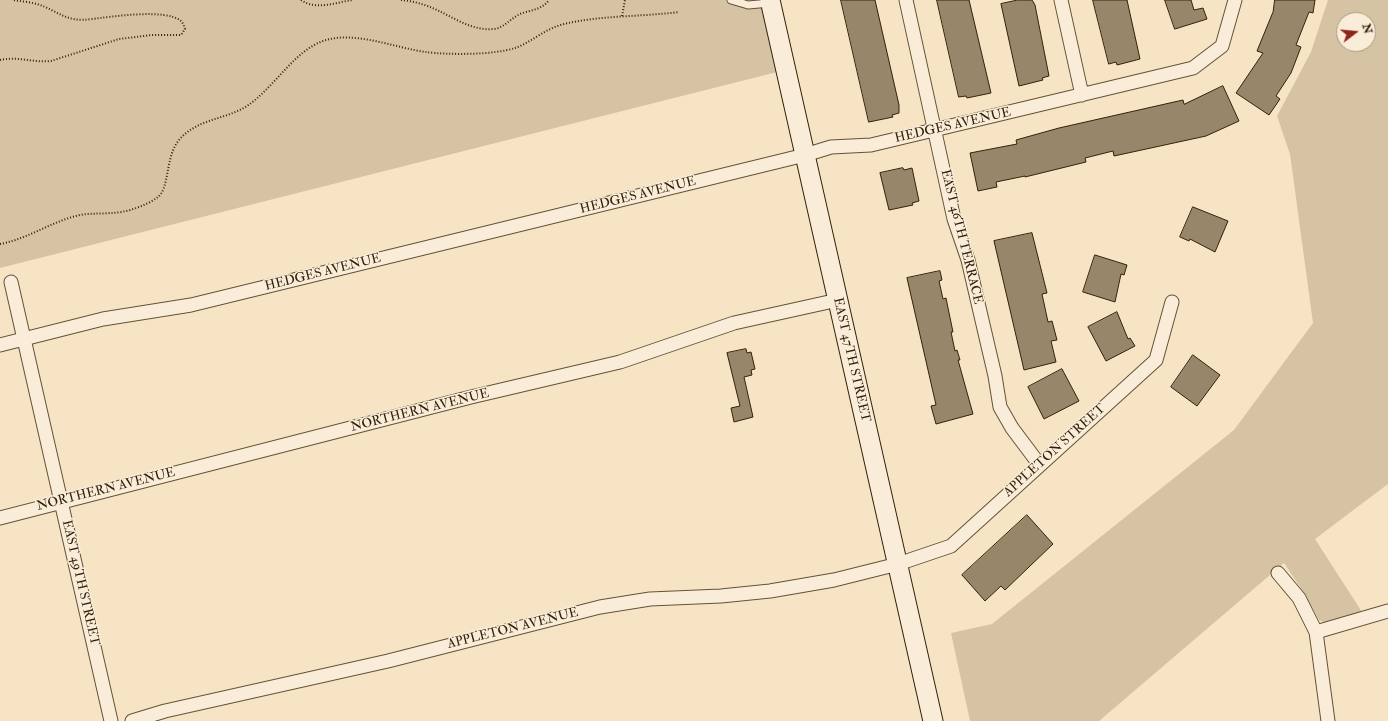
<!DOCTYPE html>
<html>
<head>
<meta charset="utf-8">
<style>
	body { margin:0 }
	#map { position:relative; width:1388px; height:721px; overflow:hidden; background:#f6e4c4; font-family:"IM FELL Double Pica",serif }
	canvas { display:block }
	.north { position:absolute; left:1336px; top:12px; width:40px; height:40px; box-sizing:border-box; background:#f9edd9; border:1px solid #aa9b86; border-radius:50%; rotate:74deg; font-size:11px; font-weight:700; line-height:16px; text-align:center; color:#33210a }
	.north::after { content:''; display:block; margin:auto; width:14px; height:18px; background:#8f2418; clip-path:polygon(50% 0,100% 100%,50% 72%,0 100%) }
</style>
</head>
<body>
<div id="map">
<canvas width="1388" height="721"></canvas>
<div class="north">N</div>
</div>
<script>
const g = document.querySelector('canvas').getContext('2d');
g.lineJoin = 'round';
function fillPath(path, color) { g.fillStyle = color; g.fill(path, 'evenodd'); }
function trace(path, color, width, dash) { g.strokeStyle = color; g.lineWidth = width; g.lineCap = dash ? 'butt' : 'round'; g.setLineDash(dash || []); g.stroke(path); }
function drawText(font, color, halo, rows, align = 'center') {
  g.font = font + ' "IM FELL Double Pica",serif'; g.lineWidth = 3; g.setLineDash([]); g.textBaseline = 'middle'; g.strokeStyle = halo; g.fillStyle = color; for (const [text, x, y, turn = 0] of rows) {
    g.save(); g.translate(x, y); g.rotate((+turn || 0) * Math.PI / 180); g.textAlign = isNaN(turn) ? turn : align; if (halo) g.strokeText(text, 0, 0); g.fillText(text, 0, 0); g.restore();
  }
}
const green = new Path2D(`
	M0,0h761l16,72 -777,196z
	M1328,0h60v484l-73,55 47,73 -38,10 -5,-2 -15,-27 -20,-30 -185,158h-129l-19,-88 41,-9 242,-194 79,-107 -23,-169 -13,-38 34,-64zM1344,20h24v24h-24z`);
const building = new Path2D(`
	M841,0h34l24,105v8l-7,2 1,2 -24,5z
	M937,0h32l22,93 -24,5 -1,-2 -7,1z
	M1018,0h14l3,5 14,71 -7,2 1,2 -24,6 -18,-82z
	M1093,0h34l13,59 -23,6 -1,-3 -7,2z
	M1165,0h26l3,10 9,-2 4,11 -32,10z
	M1275,0h40l-2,13 -4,-1 -13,33 5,2 -10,26 -15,23 4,3 -11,16 -33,-22 27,-40 -6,-2 16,-39z
	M1223,86l16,35 -33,15 -92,20 -1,-5 -28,7 1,4 -61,15v-1l-29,6 1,5 -19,4 -8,-38 47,-9 -1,-4 43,-12 124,-28 1,4z
	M903,168l1,2 8,-2 7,33 -7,2 1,2 -24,5 -9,-37z
	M1193,207l35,14 -13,31 -25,-13 -1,2 -9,-4z
	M1032,233l15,60 -5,1 6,28 4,-1 5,19 -6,1 5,21 -32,8 -30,-129z
	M1095,255l32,10 -3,10 -3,-1 -6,28 -32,-10z
	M940,271l2,9 -3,1 4,18 3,-1 2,10 5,24h-2l4,19 2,-1 3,10h-2l15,54 -37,10 -5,-18 5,-1 -29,-127z
	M1117,312l11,27 2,-1 5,8 -29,15 -18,-34z
	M746,349l1,4 4,-1 4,17 -4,1 1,5 -8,2 9,40 -19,5 -3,-14 9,-2 -13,-53z
	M1193,355l27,20 -23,31 -26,-19z
	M1062,369l17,32 -35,18 -16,-32z
	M1027,515l26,29 -48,46 -4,-4 -16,15 -23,-26z`);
const path = new Path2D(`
	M301,0c16,11 35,2 52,0
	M401,0c13,1 26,5 38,11 17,8 34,20 55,18 10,-1 17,-11 26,-15 10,-4 22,-4 29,-14
	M622,16l3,-16
	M0,60c17,-4 34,3 51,1l68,-22 33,-4h29l4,-6c-1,-3 -2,-6 -4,-8 -15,-13 -71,-4 -89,-2 -26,4 -33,-8 -55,-15 -8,-2 -17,-3 -25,-4
	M0,244c28,-5 52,-23 80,-29 10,-2 20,-1 31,-2 14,0 35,-7 47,-16 12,-10 7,-40 21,-57 19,-22 46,-20 68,-34 27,-18 47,-55 76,-65 31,-11 72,7 103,11 22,3 68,3 89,-4 17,-6 31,-20 49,-24 38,-9 77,-7 115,-12`);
const lane = new Path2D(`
	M731,0l17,5 22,-2`);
const street = new Path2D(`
	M906,0l48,219 14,41 27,116 5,31 12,21 27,36
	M1061,0l21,95
	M11,282l100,439
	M0,345l103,-26 88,-14 614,-150 26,-8 40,-2 322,-77 29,-22 13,-46
	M0,518l471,-121 149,-35 114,-39 104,-23
	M1278,573l21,25 17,34 12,89
	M1316,632l72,-21
	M132,721l33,-10 223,-50 212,-54 50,-8 71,-3 49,-5 64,-11 64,-16 53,-18 205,-186 16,-58`);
const secondary = new Path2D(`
	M770,0l163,721`);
const streetNames = [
	["HEDGES AVENUE",953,126,-13],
	["HEDGES AVENUE",638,196,-14],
	["EAST 46TH TERRACE",961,237,76],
	["HEDGES AVENUE",323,273,-14],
	["EAST 47TH STREET",851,360,77],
	["NORTHERN AVENUE",420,411,-14],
	["APPLETON STREET",1055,451,-42],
	["NORTHERN AVENUE",106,490,-14],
	["EAST 49TH STREET",80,583,77],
	["APPLETON AVENUE",513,629,-14]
];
fillPath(green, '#d5c3a4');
fillPath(building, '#98866b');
trace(building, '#33210a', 1);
trace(lane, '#645238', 9);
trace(street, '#645238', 15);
trace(secondary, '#33210a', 21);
trace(path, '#33210a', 2, [1, 2]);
trace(lane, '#f9edd9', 7);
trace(street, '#f9edd9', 13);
trace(secondary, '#f9edd9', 19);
drawText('13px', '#33210a', '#f9edd9', streetNames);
</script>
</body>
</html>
